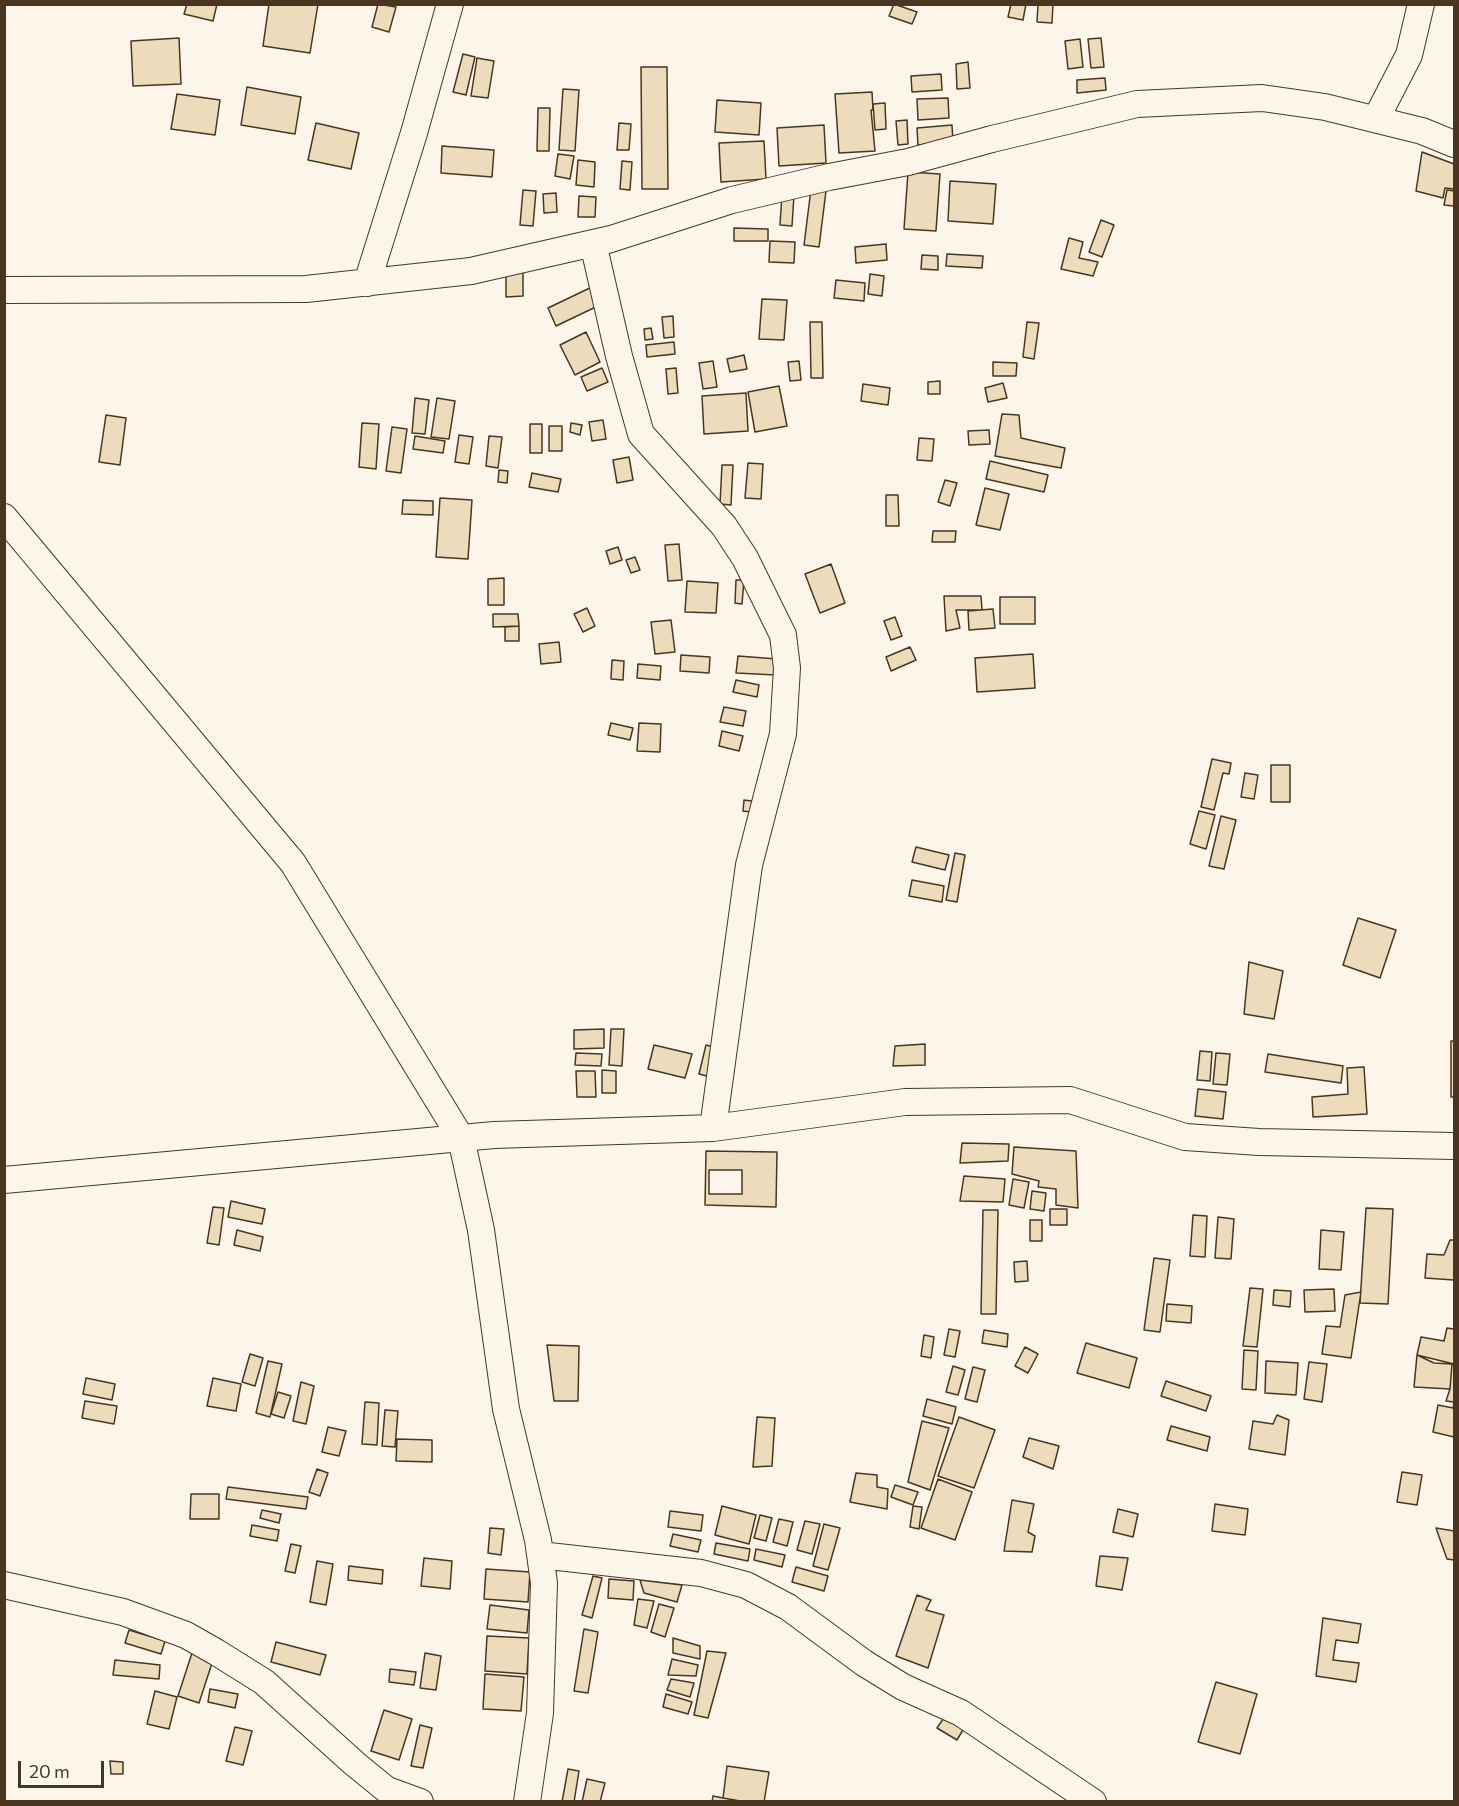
<!DOCTYPE html>
<html>
<head>
<meta charset="utf-8">
<style>
	body { margin:0 }
	#map { position:relative; width:1459px; height:1806px; overflow:hidden; background:#fbf6e9; font-family:Commissioner,sans-serif }
	canvas { display:block }
	.frame { position:absolute; inset:0; border:6px solid #4a3520; pointer-events:none }
	.scale { position:absolute; left:18px; top:1761px; width:86px; height:27px; box-sizing:border-box; border:3px solid #4a3520; border-top:0; padding-left:8px; font-size:18px; line-height:21px; white-space:nowrap; color:#4a3520; -webkit-text-stroke:4px #fbf6e9; paint-order:stroke }
</style>
</head>
<body>
<div id="map">
<canvas width="1459" height="1806"></canvas>
<div class="frame"></div>
<div class="scale">20 m</div>
</div>
<script>
const g = document.querySelector('canvas').getContext('2d');
g.lineJoin = 'round';
function fillPath(path, color) { g.fillStyle = color; g.fill(path, 'evenodd'); }
function trace(path, color, width, dash) { g.strokeStyle = color; g.lineWidth = width; g.lineCap = dash ? 'butt' : 'round'; g.setLineDash(dash || []); g.stroke(path); }
const building = new Path2D(`
	M187,4h30l-4,17 -29,-7z
	M269,4h49l-8,49 -47,-7z
	M378,4l18,3 -7,25 -17,-5z
	M894,4l23,8 -5,12 -23,-8z
	M1011,4h15l-3,16 -15,-3z
	M1038,4h15l-1,19 -15,-1z
	M179,38l2,46 -48,2 -2,-45z
	M1101,38l3,29 -13,1 -3,-29z
	M1080,39l3,28 -15,2 -3,-28z
	M463,54l12,3 -9,38 -13,-3z
	M477,58l17,3 -6,37 -17,-2z
	M968,62l2,26 -13,1 -1,-25z
	M641,67h26l1,122h-26z
	M941,74l1,16 -30,2 -1,-16z
	M1105,78l1,12 -29,3v-13z
	M247,87l54,10 -6,37 -54,-9z
	M563,89l16,1 -4,61 -16,-1z
	M872,92l1,18h-2l4,41 -36,2 -4,-59z
	M177,94l43,6 -5,35 -44,-6z
	M948,98l1,20 -31,2 -1,-21z
	M717,100l44,3 -2,32 -44,-3z
	M885,103l1,26 -11,1 -2,-26z
	M538,108h12l-1,43h-12z
	M907,120l1,24 -10,1 -2,-24z
	M316,123l43,10 -8,36 -43,-9z
	M619,123l12,1 -2,26h-12z
	M824,125l2,38 -47,3 -2,-38z
	M952,125l1,17 -35,3 -1,-17z
	M764,141l2,38 -45,3 -2,-39z
	M442,146l52,4 -2,27 -51,-4z
	M1422,152l32,12v25l-9,-1 -2,10 -27,-7z
	M558,154l16,2 -4,23 -15,-3z
	M578,160l17,2 -1,25 -18,-2z
	M622,161l10,1 -2,28 -10,-1z
	M908,172l32,2 -4,57 -32,-2z
	M950,181l46,3 -3,40 -45,-3z
	M811,189l15,2 -7,56 -15,-2z
	M523,190l13,1 -3,35 -13,-1z
	M1447,190l7,1v15l-10,-1z
	M556,193l1,19 -13,1 -1,-19z
	M782,194l12,1 -2,31 -12,-1z
	M579,196l17,1 -1,20h-17z
	M1101,220l13,5 -12,32 -13,-5z
	M734,228l34,1v12h-34z
	M1069,238l14,4 -4,16 19,4 -5,14 -32,-7z
	M770,241l25,1 -1,21 -25,-1z
	M886,244l1,16 -31,3 -1,-16z
	M947,254l36,2 -1,12 -36,-2z
	M922,255l16,1v14l-17,-1z
	M506,272h17v24l-17,1z
	M870,274l14,2 -2,20 -14,-2z
	M836,280l29,3 -1,18 -30,-3z
	M594,286l8,18 -46,22 -8,-18z
	M762,299l25,1 -3,40 -25,-1z
	M673,316l1,21 -10,1 -2,-21z
	M810,322h12l1,56h-12z
	M1027,322l12,1 -5,36 -11,-2z
	M651,328l2,11 -8,1 -1,-11z
	M586,332l14,30 -25,13 -15,-30z
	M674,342l1,12 -28,3 -1,-12z
	M744,355l3,14 -17,3 -3,-13z
	M713,361l4,26 -14,2 -4,-26z
	M799,361l2,19 -11,1 -2,-19z
	M993,362l24,1 -1,13h-23z
	M602,368l6,14 -21,9 -6,-14z
	M676,368l2,25 -10,1 -2,-25z
	M940,381v13h-12v-12z
	M1003,383l4,15 -19,4 -3,-14z
	M863,384l27,4 -2,17 -27,-4z
	M779,386l8,40 -32,6 -7,-40z
	M746,393l2,38 -44,3 -2,-38z
	M415,398l14,2 -4,34 -13,-1z
	M437,398l18,3 -6,38 -18,-2z
	M1002,414l17,1 2,23 44,10 -4,20 -66,-12z
	M106,415l20,3 -6,47 -21,-3z
	M603,420l3,19 -14,2 -3,-19z
	M362,423l17,1 -3,45 -17,-2z
	M571,423l11,2 -2,10 -10,-3z
	M530,424h12v29h-12z
	M549,426h13v25h-13z
	M392,427l15,2 -6,44 -15,-2z
	M989,430l1,14 -21,1 -1,-14z
	M459,435l14,2 -4,27 -14,-2z
	M415,436l30,5 -2,12 -30,-4z
	M489,436l13,1 -4,31 -12,-2z
	M919,438l15,1 -2,22 -15,-1z
	M629,457l4,23 -16,3 -4,-23z
	M990,461l58,14 -4,17 -58,-13z
	M748,463l15,1 -2,35 -16,-1z
	M722,465h11l-2,40 -11,-1z
	M499,470l9,1 -1,12 -9,-1z
	M532,473l29,6 -3,13 -29,-5z
	M945,480l12,3 -7,23 -12,-4z
	M985,488l24,6 -9,36 -24,-5z
	M886,495h12l1,31h-13z
	M440,498l32,2 -4,59 -32,-2z
	M403,500l30,1v14l-31,-1z
	M933,531h23l-1,11h-23z
	M679,544l3,36 -14,1 -3,-36z
	M618,547l4,13 -12,4 -4,-13z
	M635,557l5,13 -9,3 -5,-13z
	M831,564l14,39 -25,10 -15,-39z
	M504,578v27h-16v-26z
	M736,580h8l-2,24 -7,-1z
	M687,581l31,2 -2,30 -31,-1z
	M944,596h37l1,14h-26l4,18 -14,3z
	M1000,597h35v27h-35z
	M587,608l8,18 -12,6 -9,-18z
	M993,609l2,19 -26,2 -1,-19z
	M493,614h25l1,12 -26,1z
	M895,617l7,19 -11,4 -7,-19z
	M671,620l4,32 -20,2 -4,-32z
	M519,626v15h-14v-14z
	M559,642l2,20 -20,2 -2,-20z
	M910,647l6,13 -25,11 -5,-14z
	M1033,654l2,34 -58,4 -2,-34z
	M681,655l29,2 -1,16 -29,-2z
	M738,656l39,3 -1,16 -40,-2z
	M612,660l12,1 -1,19 -12,-1z
	M638,664l23,2 -1,14 -23,-2z
	M736,680l23,5 -2,12 -24,-5z
	M724,707l22,4 -3,15 -23,-4z
	M611,723l22,5 -3,12 -22,-5z
	M639,723l22,1 -1,28 -23,-1z
	M722,731l21,5 -4,15 -20,-5z
	M1212,759l19,4 -2,11 -6,-1 -9,37 -13,-3z
	M1271,765h19v37h-19z
	M1245,773l13,2 -4,24 -13,-2z
	M744,800l15,2 -1,11 -15,-2z
	M1199,811l16,4 -9,34 -16,-5z
	M1221,816l15,4 -12,49 -15,-3z
	M916,847l33,8 -4,15 -33,-8z
	M955,853l10,2 -8,47 -11,-2z
	M912,880l32,6 -2,16 -33,-6z
	M1358,918l38,12 -16,48 -37,-13z
	M1249,962l34,9 -9,48 -30,-5z
	M604,1029v19l-30,1v-19z
	M611,1029h13l-2,37 -13,-1z
	M1451,1041h3v56h-3z
	M925,1044v21l-32,1 2,-20z
	M654,1045l38,9 -7,24 -37,-9z
	M706,1045l12,3 -7,29 -12,-3z
	M1200,1051l12,1 -2,29 -13,-1z
	M576,1053l26,1 -1,12 -26,-1z
	M1216,1053l14,1 -3,31 -14,-1z
	M1268,1054l75,12 -2,17 -76,-11z
	M1364,1067l3,47 -54,3 -1,-20 36,-3 -1,-26z
	M602,1070l14,1v22h-14z
	M576,1071h19l1,26h-19z
	M1198,1089l28,3 -3,27 -28,-3z
	M962,1143l47,1 -1,17 -48,2z
	M1014,1147l62,4 2,57 -22,-3v-16l-18,-2 1,-6 -27,-7z
	M706,1151l71,1 -1,55 -71,-2zM709,1170h33v24h-33z
	M964,1176l41,3 -2,23 -43,-1z
	M1013,1179l16,3 -5,26 -15,-3z
	M1032,1191l14,2 -2,18 -14,-2z
	M231,1201l34,8 -3,15 -34,-7z
	M213,1207l11,1 -5,37 -12,-2z
	M1366,1208l27,1 -5,95 -28,-1z
	M1050,1209h17v16h-17z
	M983,1210h15l-2,104h-15z
	M1193,1215l14,1 -2,41 -15,-1z
	M1218,1217l16,2 -3,40 -16,-1z
	M1030,1220h12v21h-12z
	M237,1230l26,7 -3,14 -26,-6z
	M1321,1230l23,2 -3,38 -22,-1z
	M1450,1240h4v40l-29,-2 2,-24 17,1z
	M1154,1258l16,2 -10,72 -16,-2z
	M1027,1261l1,20 -13,1 -1,-20z
	M1250,1288l13,1 -6,58 -14,-1z
	M1334,1289l1,22 -30,1 -1,-22z
	M1274,1290l17,1 -1,16 -17,-2z
	M1361,1292l-10,66 -29,-4 4,-28 14,1 5,-32z
	M1167,1304l25,2 -1,17 -25,-2z
	M1447,1328l7,1v35l-37,-9 4,-18 23,4z
	M949,1329l11,2 -5,26 -11,-2z
	M984,1330l24,4 -1,13 -25,-4z
	M924,1335l10,2 -3,21 -10,-2z
	M1086,1343l51,15 -8,30 -52,-15z
	M547,1345l32,1 -1,55h-24z
	M1025,1347l13,7 -10,19 -13,-7z
	M1244,1350l14,1 -2,39 -14,-1z
	M250,1354l13,4 -8,28 -13,-4z
	M1417,1355l17,8 18,1 -2,25 -36,-2z
	M268,1361l14,3 -12,53 -14,-4z
	M1266,1361l32,2 -2,32 -31,-2z
	M1309,1362l18,2 -5,38 -18,-3z
	M1452,1364l2,1v37l-8,-1 4,-12z
	M953,1366l12,4 -7,25 -12,-3z
	M973,1367l12,3 -8,32 -12,-3z
	M86,1378l29,6 -3,16 -29,-6z
	M213,1378l28,6 -5,27 -29,-5z
	M1166,1381l45,15 -5,15 -45,-15z
	M301,1382l13,4 -8,38 -13,-3z
	M278,1392l13,4 -7,22 -13,-4z
	M927,1399l29,8 -4,17 -29,-8z
	M85,1401l32,5 -3,18 -32,-6z
	M365,1402l14,1 -2,42 -15,-1z
	M1454,1402v35l-21,-5 5,-27 15,3z
	M385,1410l13,1 -3,36 -13,-1z
	M1277,1415l12,5 -4,35 -36,-6 4,-28 20,3z
	M757,1417l18,1 -3,48 -19,1z
	M959,1417l36,13 -21,58 -36,-12z
	M922,1421l27,7 -19,62 -22,-8z
	M1171,1426l39,11 -3,14 -40,-11z
	M328,1427l18,4 -7,25 -17,-4z
	M1029,1438l30,8 -6,23 -30,-12z
	M397,1439l35,1v22l-36,-1z
	M317,1469l11,4 -8,23 -11,-4z
	M1402,1472l20,3 -5,30 -20,-3z
	M856,1473l21,2v12l11,2 -1,20 -37,-7z
	M938,1479l34,13 -17,48 -34,-12z
	M895,1485l23,7 -5,13 -22,-8z
	M228,1487l80,10 -2,12 -80,-10z
	M191,1494h28v25h-29z
	M1012,1500l22,4 -6,28 7,4 -3,16 -28,-1z
	M1215,1504l33,5 -3,26 -33,-4z
	M722,1506l34,9 -7,29 -34,-9z
	M913,1506l9,1 -3,22 -9,-2z
	M1118,1509l20,5 -5,23 -20,-5z
	M262,1510l19,4 -2,9 -19,-5z
	M670,1511l33,4 -2,16 -33,-4z
	M760,1515l12,3 -6,23 -12,-3z
	M779,1519l14,3 -6,24 -14,-4z
	M805,1521l15,3 -8,30 -15,-4z
	M824,1524l16,4 -12,42 -15,-4z
	M252,1525l27,5 -2,11 -27,-5z
	M490,1528l14,1 -3,26 -13,-2z
	M1436,1528l18,3v29l-7,-1z
	M673,1534l28,6 -3,12 -28,-6z
	M716,1543l34,6 -2,12 -34,-7z
	M291,1544l10,2 -6,27 -10,-2z
	M756,1549l29,6 -3,12 -28,-7z
	M1100,1556l28,2 -6,32 -26,-4z
	M424,1558l28,3 -2,28 -29,-3z
	M317,1561l16,3 -7,41 -16,-3z
	M349,1566l34,4 -1,14 -34,-4z
	M796,1567l32,9 -4,15 -32,-9z
	M486,1569l44,3 -2,30 -44,-3z
	M593,1576l9,2 -10,40 -10,-3z
	M609,1579l25,2 -1,19 -25,-2z
	M640,1580l42,5 -5,17 -33,-9z
	M917,1595l14,5 -5,10 18,5 -16,53 -32,-12z
	M638,1599l16,2 -7,27 -13,-3z
	M659,1604l15,4 -9,29 -14,-5z
	M490,1605l39,5 -2,23 -40,-4z
	M1323,1618l38,6 -3,19 -22,-3 -3,20 26,3 -3,19 -40,-6z
	M584,1629l14,3 -10,61 -14,-2z
	M129,1630l36,11 -4,13 -36,-11z
	M487,1636l42,2 -2,36 -42,-3z
	M673,1638l27,8v13l-27,-6z
	M276,1642l50,13 -6,20 -49,-13z
	M707,1651l19,2 -18,65 -14,-3z
	M192,1653l21,7 -14,43 -21,-7z
	M425,1653l16,3 -5,34 -16,-2z
	M672,1659l26,6 -2,11 -28,-1z
	M115,1660l45,5 -1,14 -46,-4z
	M390,1669l26,3 -2,13 -25,-3z
	M485,1674l39,3 -3,34 -38,-2z
	M671,1679l23,4 -4,14 -23,-7z
	M1216,1682l41,12 -17,60 -42,-12z
	M210,1689l28,5 -3,14 -27,-6z
	M155,1691l22,6 -8,32 -22,-5z
	M666,1694l26,8 -4,12 -25,-7z
	M384,1710l28,9 -13,41 -28,-9z
	M945,1716l19,12 -7,12 -20,-12z
	M420,1725l12,3 -9,40 -12,-2z
	M235,1727l17,4 -9,34 -17,-4z
	M110,1761l13,1v12h-12z
	M727,1766l42,6 -5,30h-18l-23,-4z
	M568,1769l11,2 -5,31h-12z
	M587,1779l18,4 -5,19h-18z
	M713,1796l10,2 23,4h-34z`);
const street = new Path2D(`
	M1376,119l33,-64 12,-51
	M593,243l26,113 22,78 83,92 21,32 38,77 4,33 -4,66 -34,131 -36,263
	M367,283l47,-150 36,-129
	M4,290l302,-1 165,-18 140,-32 121,-39 97,-23 79,-15 84,-23 145,-35 125,-6 63,9 97,24 32,13
	M4,517l289,346 168,275 20,92 25,179 32,131 6,43 -4,130 -13,89
	M4,1180l490,-45 219,-7 192,-26 165,-2 115,37 74,5 195,4
	M540,1555l161,18 45,12 42,22 76,56 39,24 58,26 132,89
	M4,1585l119,27 63,23 30,17 48,30 91,82 32,26 33,12`);
fillPath(building, '#ecdcbc');
trace(building, '#4a3520', 1.5);
trace(street, '#4a3520', 28);
trace(street, '#fbf6e9', 26);
</script>
</body>
</html>
